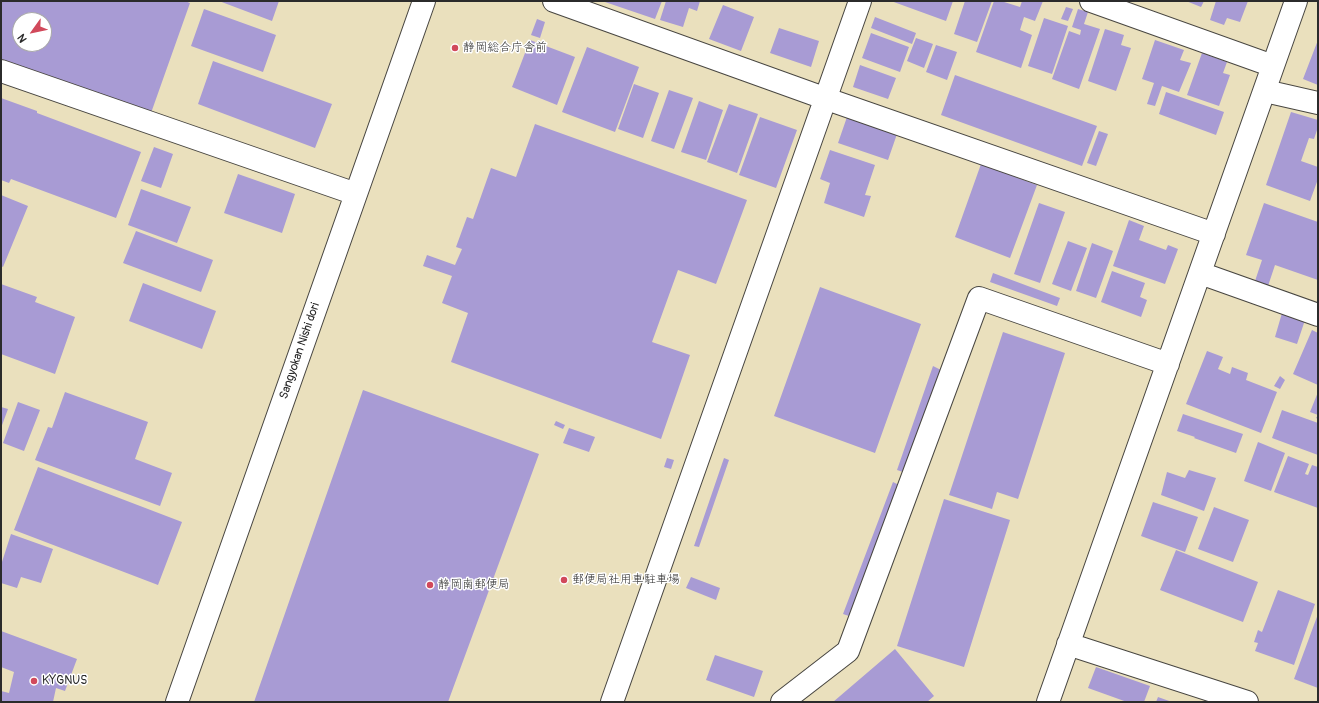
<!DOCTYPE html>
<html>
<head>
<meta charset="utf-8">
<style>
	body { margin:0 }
	#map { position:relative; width:1319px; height:703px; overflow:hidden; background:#eae0bd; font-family:Pangolin,sans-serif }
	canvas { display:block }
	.frame { position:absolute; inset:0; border:2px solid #2b2b2b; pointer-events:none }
	.north { position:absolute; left:12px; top:12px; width:40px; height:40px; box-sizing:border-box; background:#fff; border:1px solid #aaa; border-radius:50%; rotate:237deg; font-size:11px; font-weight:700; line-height:16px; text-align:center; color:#2b2b2b }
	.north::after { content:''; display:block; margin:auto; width:14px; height:18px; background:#d1495b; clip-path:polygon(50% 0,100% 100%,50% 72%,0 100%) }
</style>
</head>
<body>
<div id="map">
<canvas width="1319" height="703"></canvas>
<div class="frame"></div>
<div class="north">N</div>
</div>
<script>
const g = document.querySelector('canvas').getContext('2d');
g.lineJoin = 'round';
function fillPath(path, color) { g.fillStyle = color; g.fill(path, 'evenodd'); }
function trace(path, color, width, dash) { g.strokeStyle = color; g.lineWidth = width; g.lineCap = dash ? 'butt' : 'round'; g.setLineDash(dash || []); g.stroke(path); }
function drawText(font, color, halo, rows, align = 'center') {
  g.font = font + ' Pangolin,"Klee One",sans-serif'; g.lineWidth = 3; g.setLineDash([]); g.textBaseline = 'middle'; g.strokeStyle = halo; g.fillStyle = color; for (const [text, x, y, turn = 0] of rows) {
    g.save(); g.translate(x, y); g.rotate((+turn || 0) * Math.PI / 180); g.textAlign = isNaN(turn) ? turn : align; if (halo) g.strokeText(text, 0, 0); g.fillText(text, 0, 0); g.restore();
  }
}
const building = new Path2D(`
	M1,1h184l5,2 -39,110 -150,-54zM20,20h24v24h-24z
	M219,1h60l-7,20z
	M602,1h60l-7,18z
	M666,1h34l-3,10 -8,-3 -6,19 -23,-7z
	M891,1h62l-7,20z
	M965,1h27l-15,41 -23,-8z
	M994,1h7l19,6 2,-6h21l-8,20 -11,-4 -4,13 12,5 -11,33 -45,-16z
	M1186,1h18l-3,6z
	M1216,1h32l-8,21 -13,-4 -3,7 -14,-5z
	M723,5l31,12 -13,34 -32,-12z
	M1066,7l7,2 -5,12 -7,-2z
	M204,9l72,26 -13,37 -72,-26z
	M1078,9l10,3 -4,12 16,5 -21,60 -27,-10 17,-48 11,4 1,-5 -9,-3z
	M875,17l41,16 -4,11 -41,-16z
	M1044,18l24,8 -16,48 -24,-8z
	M537,19l8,3 -5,16 -9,-3z
	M779,28l40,13 -8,26 -41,-14z
	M1105,29l19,6 -3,10 10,3 -15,43 -28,-10z
	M871,33l38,14 -9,25 -38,-14z
	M916,38l17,6 -9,24 -17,-7z
	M530,40l45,17 -18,48 -45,-18z
	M1155,40l29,10 -4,10 11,3 -12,29 -17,-6 -7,20 -8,-2 7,-21 -12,-4z
	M1318,40v45l-15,-6z
	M936,45l21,7 -10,28 -21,-8z
	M587,47l52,20 -24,65 -53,-20z
	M1202,53l25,9 -4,11 7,2 -11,31 -32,-11z
	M213,61l119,43 -17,44 -117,-44z
	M860,65l36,13 -8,21 -35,-12z
	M955,75l142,51 -15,40 -141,-51z
	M634,84l25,9 -16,45 -25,-9z
	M669,90l24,8 -19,51 -23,-8z
	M1166,92l58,20 -8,23 -57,-21z
	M1,98l36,13v2l104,39 -25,66 -105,-39 -2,4 -8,-3z
	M699,101l24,9 -17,50 -25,-8z
	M729,104l29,10 -21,59 -30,-11z
	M1291,112l27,8v7l-4,12 -5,-1 -8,23 17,6v12l-8,22 -44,-16z
	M760,117l37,13 -21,58 -37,-13z
	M847,117l50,17 -9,26 -50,-17z
	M535,124l212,76 -31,84 -38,-14 -26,72 38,13 -29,84 -210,-77 17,-49 -26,-10 10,-27 -29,-10 4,-11 28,10 7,-16 -6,-2 11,-30 6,2 18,-51 25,9z
	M1099,131l9,3 -12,32 -9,-3z
	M154,147l19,7 -12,34 -20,-7z
	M830,150l45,15 -10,30 6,1 -7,21 -40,-14 6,-20 -10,-4z
	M981,164l56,21 -27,73 -55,-21z
	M238,174l57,20 -13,39 -58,-20z
	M141,189l50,18 -14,36 -49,-18z
	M1,195l27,11 -25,61 -2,-1z
	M1039,203l26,9 -25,71 -26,-9z
	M1264,203l54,19v58l-43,-15 -8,24 -13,-5 8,-24 -16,-5z
	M1129,220l15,6 -5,14 27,10 2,-5 10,4 -13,35 -52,-18z
	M136,231l77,29 -12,32 -78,-29z
	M1068,241l19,7 -16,43 -19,-7z
	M1092,243l21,8 -17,47 -20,-7z
	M1112,271l33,12 -5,14 7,3 -6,17 -40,-15z
	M993,273l67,25 -3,8 -67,-24z
	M143,283l73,28 -14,38 -73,-28z
	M1,284l36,13 -2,5 40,15 -20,57 -54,-20z
	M820,287l101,37 -46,129 -101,-37z
	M1282,313l23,7 -8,24 -22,-7z
	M1312,330l6,3v52l-25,-11z
	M1003,332l62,21 -47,146 -21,-7 -5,17 -43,-14z
	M1207,351l16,6 -5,12 12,5 2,-7 16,6 -2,7 31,12 -16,41 -75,-29z
	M933,366l8,4 -35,103 -9,-3z
	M1280,376l5,4 -5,9 -6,-3z
	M363,390l176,64 -91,248h-194z
	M65,392l83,30 -13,37 37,14 -12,33 -125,-46 13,-33 4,1z
	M1318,392v27l-2,-1 2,-3 -8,-3z
	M18,402l22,8 -16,41 -21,-8z
	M1,407l7,2 -7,19z
	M1282,410l36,13v32l-46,-17z
	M1183,414l60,20 -7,19 -42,-15 1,-1 -18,-6z
	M556,421l9,4 -2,4 -9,-4z
	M569,428l26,9 -6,15 -26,-9z
	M1258,442l27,11 -14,38 -27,-10z
	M1288,456l21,8 -4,10 3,1 4,-10 6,2v41l-44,-16z
	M667,458l7,2 -3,9 -7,-2z
	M724,458l5,2 -30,87 -5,-1z
	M38,467l144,55 -24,63 -144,-55z
	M1189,470l27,8 -12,33 -43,-16 6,-23 18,6z
	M893,482l8,4 -49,131 -9,-3z
	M944,499l66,21 -46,147 -67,-21z
	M1153,502l45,15 -13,35 -44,-16z
	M1214,507l35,13 -16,42 -35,-13z
	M11,534l42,15 -12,34 -20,-6 -4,11 -16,-5v-18z
	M1176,550l82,32 -15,40 -83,-32z
	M691,577l29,11 -4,12 -30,-12z
	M1278,590l37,14 -21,61 -39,-14 3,-8 -4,-1 4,-12 4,2z
	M1318,614v74l-24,-9z
	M1,631l76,28 -12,32 -9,-3 -3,14h-52v-11l8,2 5,-21 -13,-5z
	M895,649l39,47 -7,6h-94z
	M715,655l48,16 -9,26 -48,-17z
	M1096,667l54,19 -6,16h-17l-39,-14z
	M1158,697l14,5h-16z`);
const minor = new Path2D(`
	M554,1l270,97 390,136
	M1091,1l182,65
	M1,71l355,123
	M1265,91l53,12
	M1200,273l118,42
	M1068,644l179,58
	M177,702l247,-701
	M612,702l248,-701
	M782,702l66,-51 131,-353 189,66
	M1048,702l248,-701`);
const markers = [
	[455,48,4,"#d1495b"],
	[564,580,4,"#d1495b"],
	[430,585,4,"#d1495b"],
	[34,681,4,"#d1495b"]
];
const poiNames = [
	["静岡総合庁舎前",463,48],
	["郵便局社用車駐車場",572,580],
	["静岡南郵便局",438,585],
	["KYGNUS",42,681]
];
const streetNames = [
	["Sangyokan Nishi dori",300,351,-71]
];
fillPath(building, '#a89bd4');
trace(minor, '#484641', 24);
trace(minor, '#fff', 22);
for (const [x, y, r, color] of markers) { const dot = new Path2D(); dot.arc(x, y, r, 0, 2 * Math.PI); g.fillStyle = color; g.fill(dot); trace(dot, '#fff', 1.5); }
drawText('12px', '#2b2b2b', '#fff', poiNames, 'left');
drawText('12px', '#2b2b2b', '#fff', streetNames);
</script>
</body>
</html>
